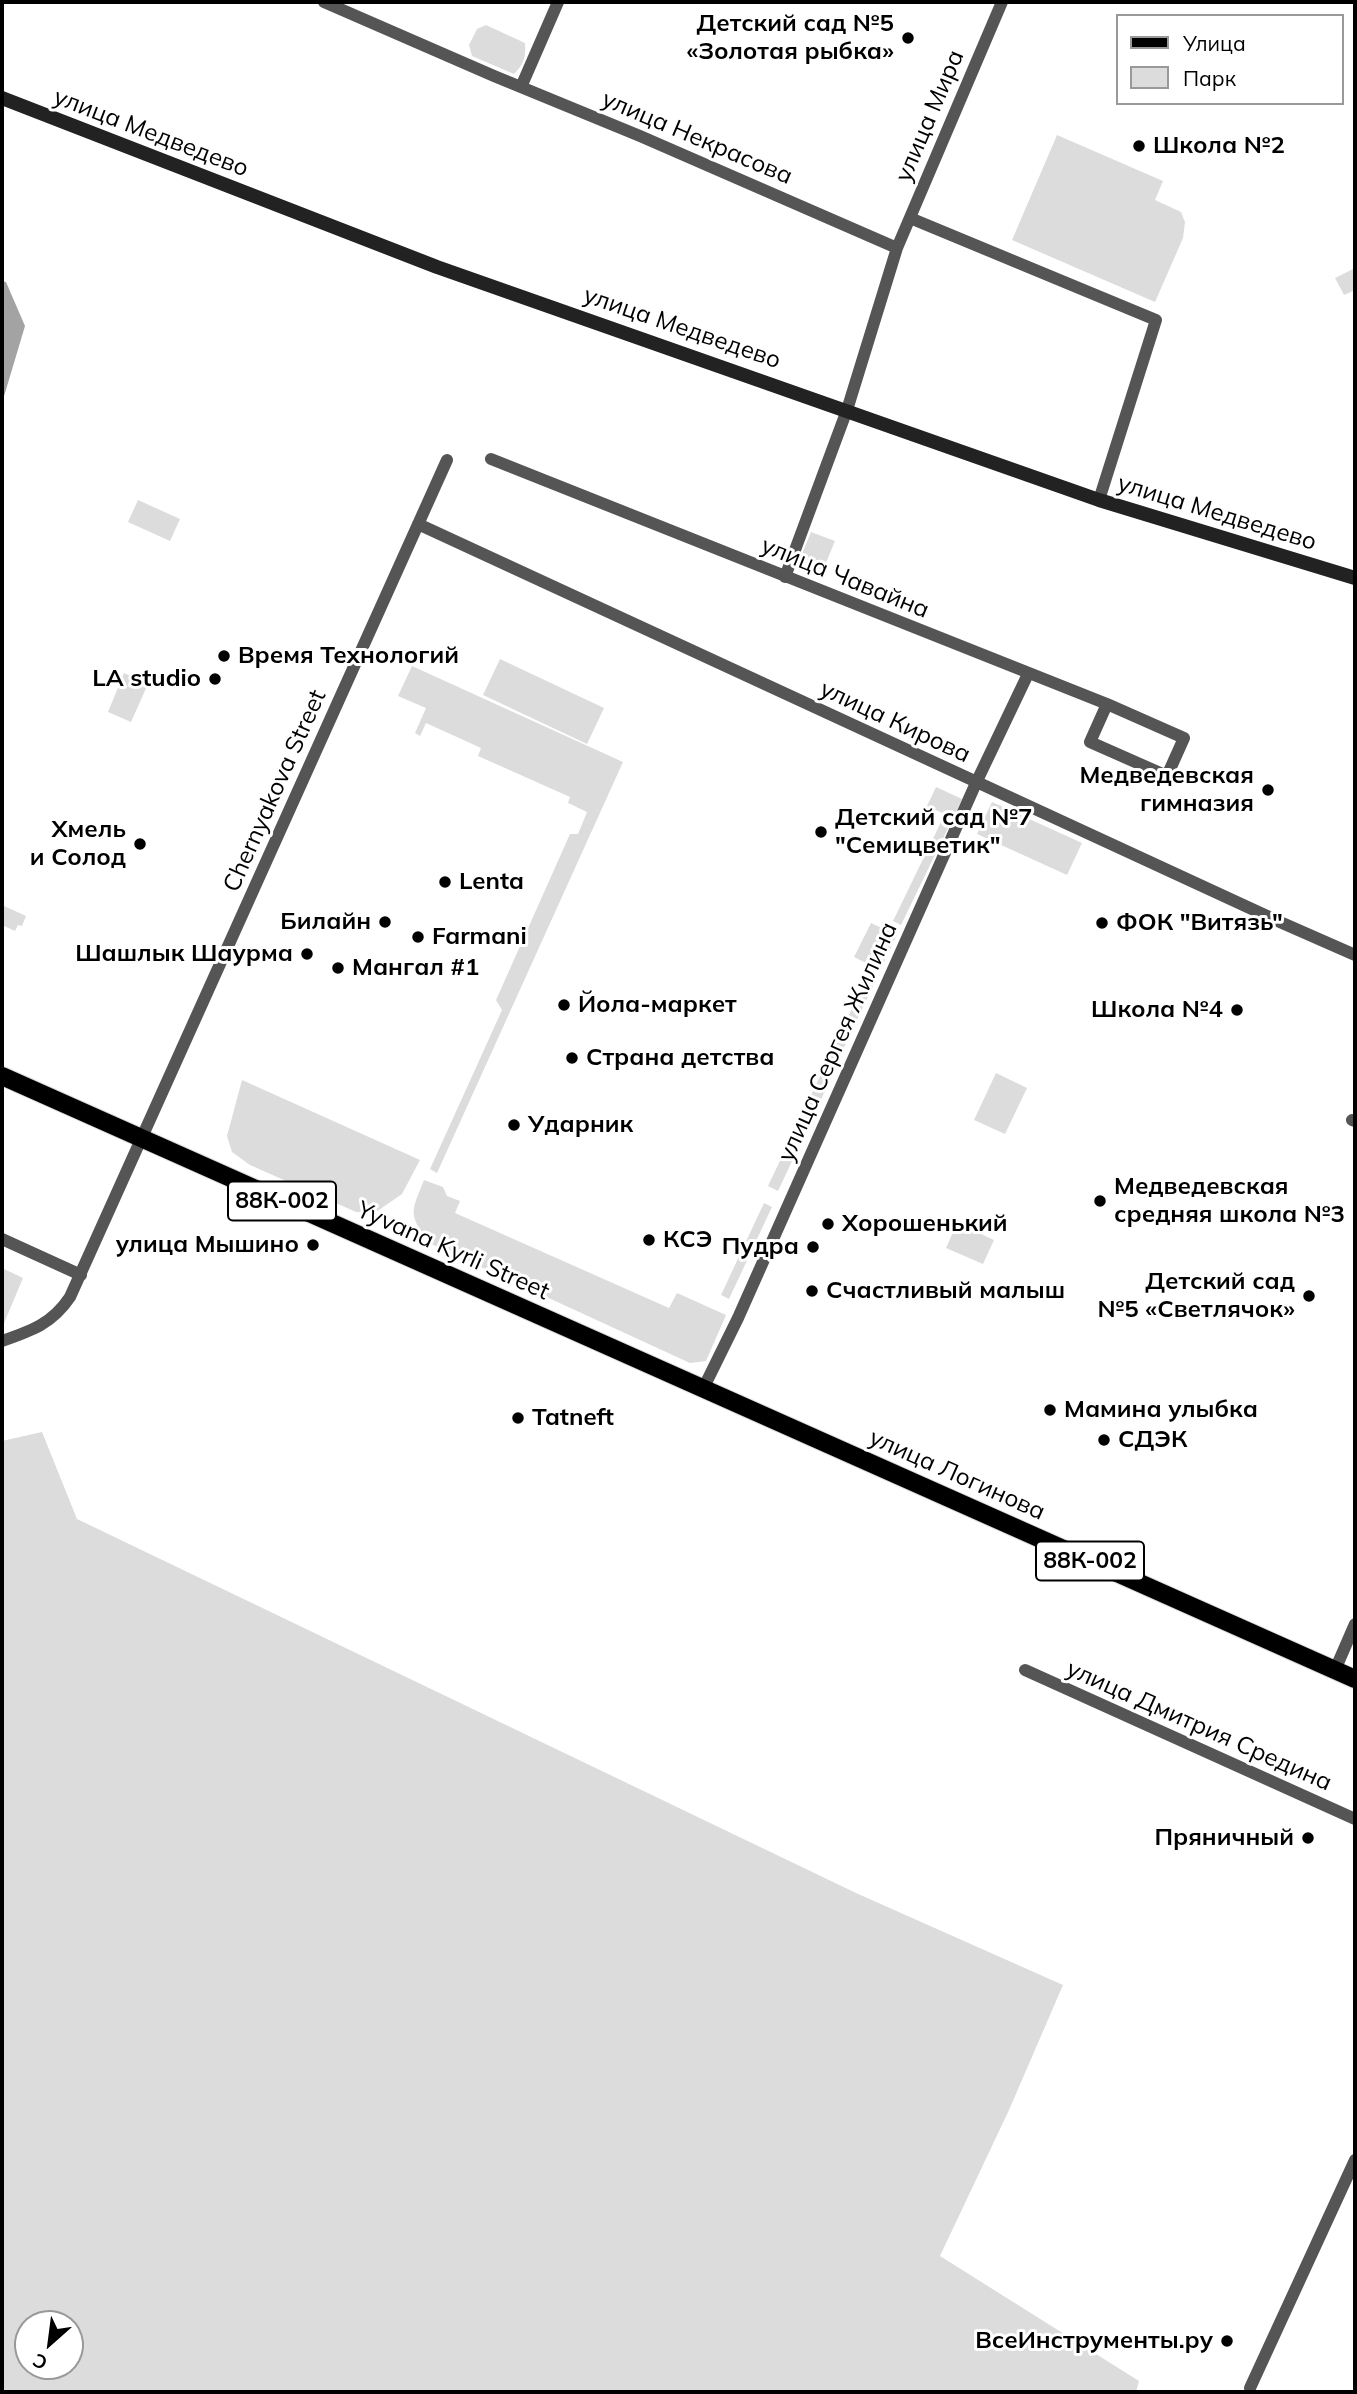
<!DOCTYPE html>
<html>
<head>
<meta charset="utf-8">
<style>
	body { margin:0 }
	#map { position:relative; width:1357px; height:2394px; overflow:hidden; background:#fff; font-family:Mulish,sans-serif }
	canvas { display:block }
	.frame { position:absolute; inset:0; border:4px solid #000; pointer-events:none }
	.legend { position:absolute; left:1116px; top:14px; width:228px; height:91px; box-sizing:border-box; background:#fff; border:2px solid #999; margin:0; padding:9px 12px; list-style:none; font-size:21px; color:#000 }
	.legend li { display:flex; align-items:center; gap:14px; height:35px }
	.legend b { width:35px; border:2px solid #999 }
	.north { position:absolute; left:14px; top:2310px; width:70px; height:70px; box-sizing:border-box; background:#fff; border:2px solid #999; border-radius:50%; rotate:208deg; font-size:19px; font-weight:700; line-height:28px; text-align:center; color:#000 }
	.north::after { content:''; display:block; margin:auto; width:24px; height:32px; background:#000; clip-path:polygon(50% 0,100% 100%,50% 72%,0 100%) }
</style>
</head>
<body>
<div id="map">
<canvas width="1357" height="2394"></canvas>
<div class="frame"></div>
<ul class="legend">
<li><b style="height:9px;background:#000"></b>Улица</li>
<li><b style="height:19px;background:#dcdcdc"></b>Парк</li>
</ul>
<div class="north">С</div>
</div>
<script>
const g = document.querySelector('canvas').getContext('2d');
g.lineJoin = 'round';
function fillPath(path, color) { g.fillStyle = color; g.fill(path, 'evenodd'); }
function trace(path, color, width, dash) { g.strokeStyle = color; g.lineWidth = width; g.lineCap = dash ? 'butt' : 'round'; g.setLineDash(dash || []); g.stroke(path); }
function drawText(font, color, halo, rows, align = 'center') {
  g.font = font + ' Mulish,sans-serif'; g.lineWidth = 6; g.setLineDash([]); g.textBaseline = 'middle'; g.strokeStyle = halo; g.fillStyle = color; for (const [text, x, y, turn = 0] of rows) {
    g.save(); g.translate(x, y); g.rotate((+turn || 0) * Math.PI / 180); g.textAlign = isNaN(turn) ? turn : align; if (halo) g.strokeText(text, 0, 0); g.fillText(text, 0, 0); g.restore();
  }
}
const green = new Path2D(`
	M486,25l39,18c1,14 -1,21 -11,31l-42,-18 -3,-11 8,-16z
	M1057,135l106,46 -8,19 26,12 4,10 -2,16 -28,64 -143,-62z
	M1353,269l2,4v17l-11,5 -9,-17z
	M138,500l42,19 -10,22 -42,-19z
	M811,532l24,9 -12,29 -24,-9z
	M500,659l104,49 -17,36 -104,-49z
	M412,666l211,96 -186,411 -7,-4 72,-159 -6,-10 74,-166h8l9,-22 -19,-9 2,-6 -92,-41 3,-8 -55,-25 -6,13 -5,-3 11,-25 -28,-12z
	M124,673l24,11 -17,38 -23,-10z
	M936,787l26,12 -9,19 -26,-12z
	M992,802l90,41 -15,32 -90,-41z
	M942,820l8,4 -49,101 -8,-4z
	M2,905l24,11 -4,10 -4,-1 -3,6 -13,-6z
	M871,923l26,12 -17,35 -26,-13z
	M865,982l8,4 -36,76 -9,-4z
	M822,1072l10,4 -54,115 -10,-5z
	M996,1073l31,15 -22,46 -31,-14z
	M242,1080l178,80 -18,34 -26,18h-20l-106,-47 -18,-13 -5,-16z
	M424,1180l19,7 4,9 13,5 -5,12 214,95 8,-15 49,22 -20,46 -16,2 -261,-120c-21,-30 -18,-30 -5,-63z
	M764,1203l8,4 -43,92 -8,-4z
	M957,1223l37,17 -11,24 -37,-16z
	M2,1268l21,10 -21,50z
	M42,1432l35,87 779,374 207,92 -54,125 -69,146 199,125 -3,11h-1134v-951zM28,2324h42v42h-42z`);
const water = new Path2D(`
	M2,281l4,1 19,44 -23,77z`);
const street = new Path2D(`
	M324,2l170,74 146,60 257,112
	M521,87l37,-85
	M910,218l246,102 -57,180
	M491,459l616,245 77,34 -17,38 -77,-34 17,-38
	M418,524l862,398 75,33
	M785,577l62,-167 50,-162 105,-246
	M1352,1120l3,1
	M2,1239l79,36
	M2,1341c29,-10 50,-17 68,-44l377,-837
	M703,1389l35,-71 238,-535 52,-109
	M1025,1670l330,149
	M1335,1670l20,-46
	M1250,2388l105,-228`);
const secondary = new Path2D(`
	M2,98l435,169 662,233 256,78`);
const primary = new Path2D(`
	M2,1076l1353,603`);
const markers = [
	[908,38,7,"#000"],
	[1139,146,7,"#000"],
	[224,656,7,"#000"],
	[215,679,7,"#000"],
	[1268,790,7,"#000"],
	[821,832,7,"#000"],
	[140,844,7,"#000"],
	[445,882,7,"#000"],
	[385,922,7,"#000"],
	[1102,923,7,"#000"],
	[418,937,7,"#000"],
	[307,954,7,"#000"],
	[338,968,7,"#000"],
	[564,1005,7,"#000"],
	[1237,1010,7,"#000"],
	[572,1058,7,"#000"],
	[514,1125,7,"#000"],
	[1100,1201,7,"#000"],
	[828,1224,7,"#000"],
	[649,1240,7,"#000"],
	[313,1245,7,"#000"],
	[813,1247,7,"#000"],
	[812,1291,7,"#000"],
	[1309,1296,7,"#000"],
	[1050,1410,7,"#000"],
	[518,1418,7,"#000"],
	[1104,1440,7,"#000"],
	[1308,1838,7,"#000"],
	[1227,2341,7,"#000"]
];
const shields = [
	[282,1201,108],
	[1090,1561,108]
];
const shieldNames = [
	["88К-002",282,1201],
	["88К-002",1090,1561]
];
const poiNames = [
	["Детский сад №5",894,24,"right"],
	["«Золотая рыбка»",894,52,"right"],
	["Школа №2",1153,146],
	["Время Технологий",238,656],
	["LА studio",201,679,"right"],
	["Медведевская",1254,776,"right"],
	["гимназия",1254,804,"right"],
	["Детский сад №7",835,818],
	["\"Семицветик\"",835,846],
	["Хмель",126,830,"right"],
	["и Солод",126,858,"right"],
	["Lenta",459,882],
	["Билайн",371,922,"right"],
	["ФОК \"Витязь\"",1116,923],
	["Farmani",432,937],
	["Шашлык Шаурма",293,954,"right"],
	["Мангал #1",352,968],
	["Йола-маркет",578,1005],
	["Школа №4",1223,1010,"right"],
	["Страна детства",586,1058],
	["Ударник",528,1125],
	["Медведевская",1114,1187],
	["средняя школа №3",1114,1215],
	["Хорошенький",842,1224],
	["КСЭ",663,1240],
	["улица Мышино",299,1245,"right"],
	["Пудра",799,1247,"right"],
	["Детский сад",1295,1282,"right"],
	["№5 «Светлячок»",1295,1310,"right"],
	["Счастливый малыш",826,1291],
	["Мамина улыбка",1064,1410],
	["Tatneft",532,1418],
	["СДЭК",1118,1440],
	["Пряничный",1294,1838,"right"],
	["ВсеИнструменты.ру",1213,2341,"right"]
];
const streetNames = [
	["улица Мира",930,116,-67],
	["улица Медведево",151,133,21],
	["улица Некрасова",697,138,23],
	["улица Медведево",682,328,19],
	["улица Медведево",1217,513,17],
	["улица Чавайна",845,578,22],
	["улица Кирова",895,722,25],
	["Chernyakova Street",275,791,-66],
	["улица Сергея Жилина",838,1042,-66],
	["Yyvana Kyrli Street",453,1251,24],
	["улица Логинова",957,1475,24],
	["улица Дмитрия Средина",1199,1726,24]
];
fillPath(green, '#dcdcdc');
fillPath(water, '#a3a3a3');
trace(primary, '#dbdbdb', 20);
trace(street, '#555', 12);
trace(secondary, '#222', 14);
trace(primary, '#000', 18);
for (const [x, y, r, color] of markers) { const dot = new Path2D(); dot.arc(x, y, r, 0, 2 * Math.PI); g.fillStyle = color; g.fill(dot); trace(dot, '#fff', 2.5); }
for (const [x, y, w] of shields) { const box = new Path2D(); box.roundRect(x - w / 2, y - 19.5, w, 39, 5); g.fillStyle = '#fff'; g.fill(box); trace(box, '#000', 2); }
drawText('bold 23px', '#000', null, shieldNames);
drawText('bold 24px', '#000', '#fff', poiNames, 'left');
drawText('24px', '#000', '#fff', streetNames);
</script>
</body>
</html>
